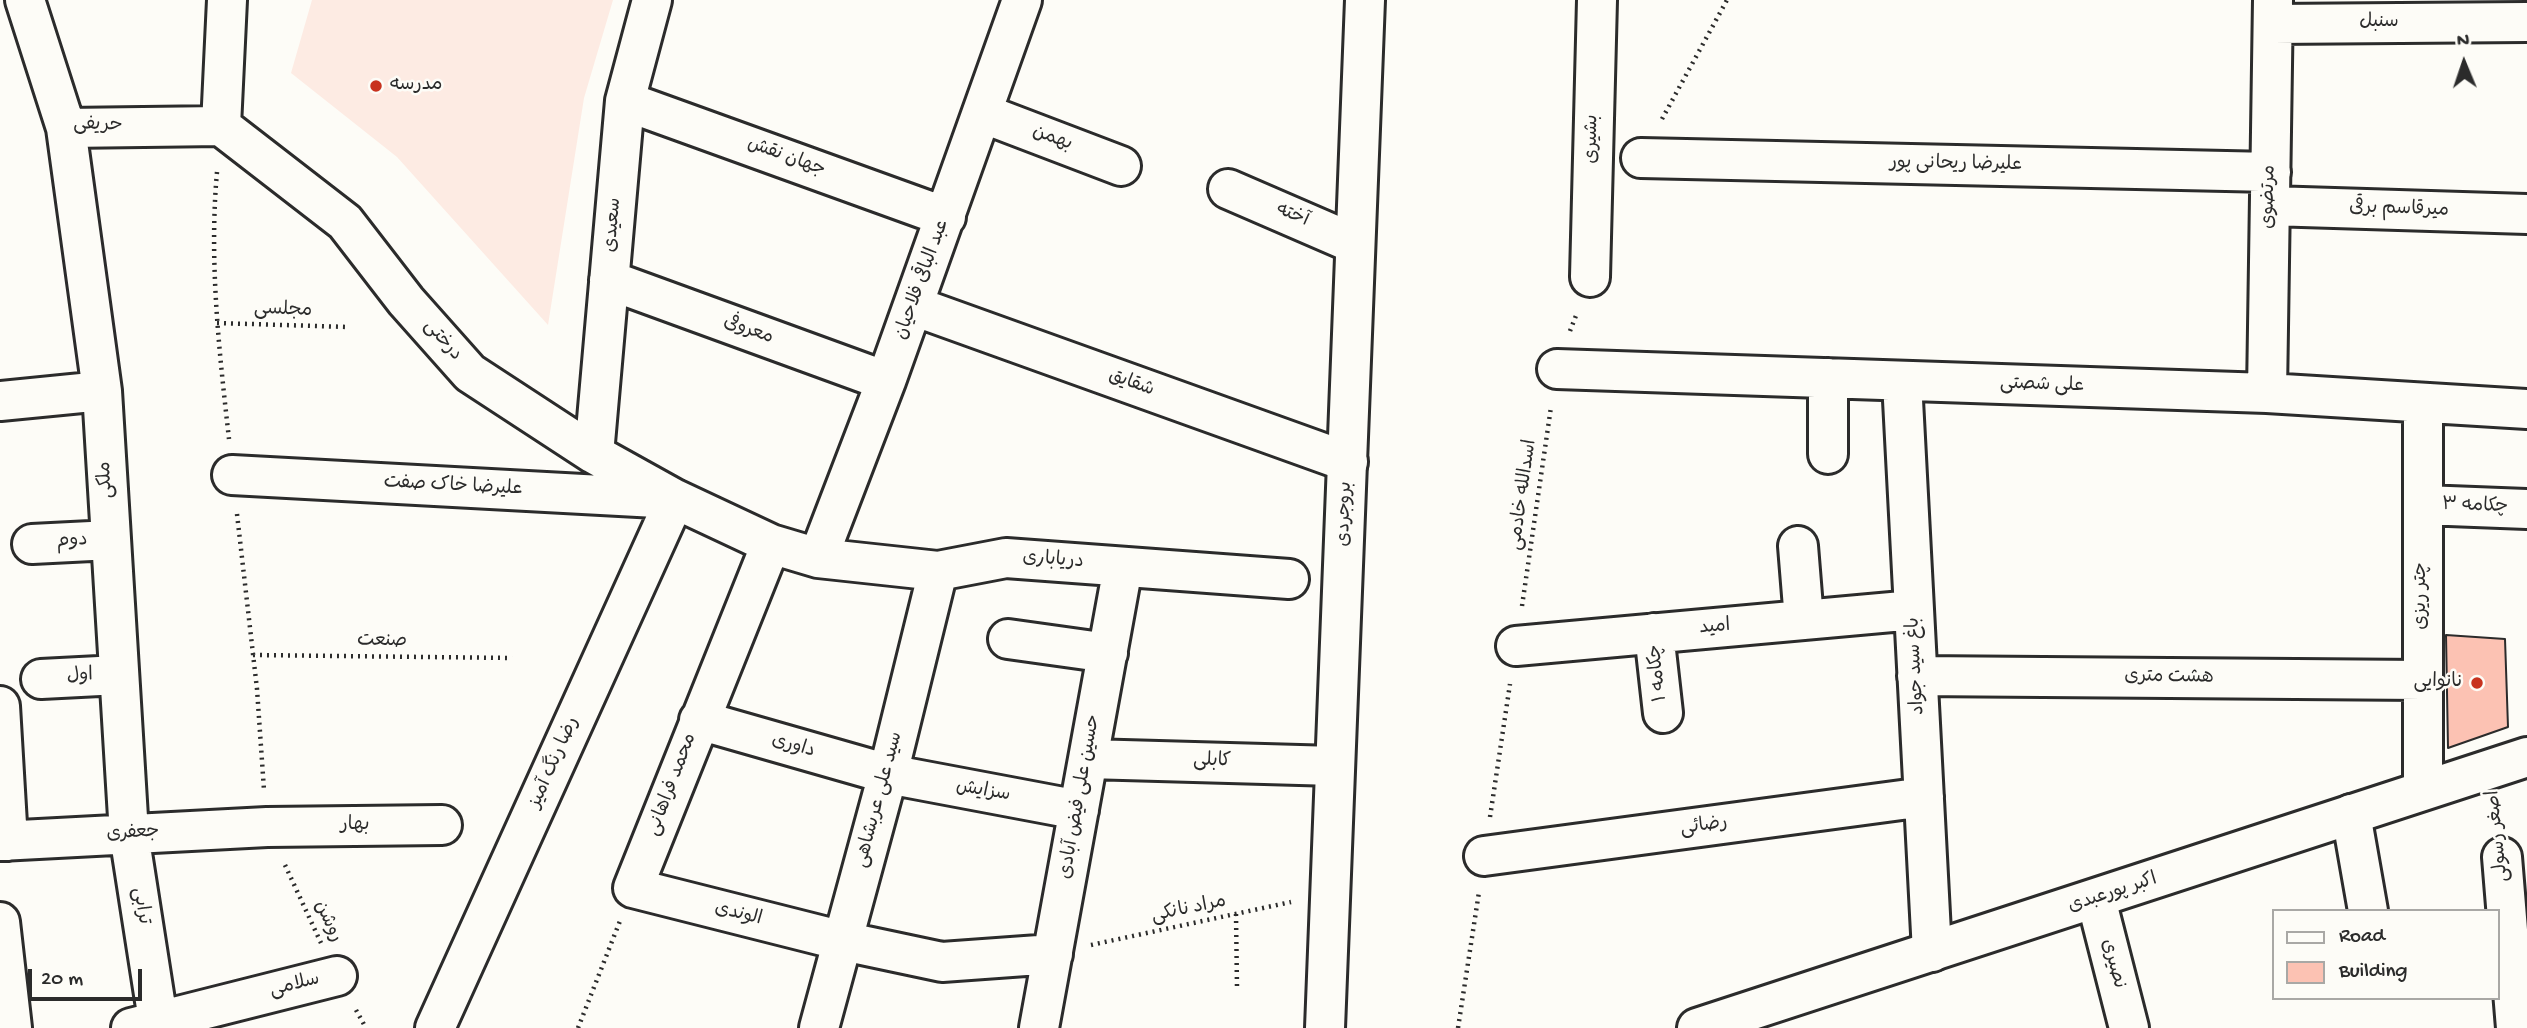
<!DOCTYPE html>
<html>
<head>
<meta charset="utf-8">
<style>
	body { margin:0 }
	#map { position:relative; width:2527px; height:1028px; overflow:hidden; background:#fdfcf7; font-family:"Gochi Hand",sans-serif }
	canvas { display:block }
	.legend { position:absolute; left:2272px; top:909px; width:228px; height:91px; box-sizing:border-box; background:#fdfcf7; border:2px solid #a9a8a5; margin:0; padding:9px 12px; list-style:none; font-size:21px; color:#2b2b2b }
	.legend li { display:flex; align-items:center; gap:14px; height:35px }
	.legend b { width:35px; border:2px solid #a9a8a5 }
	.north { position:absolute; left:2429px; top:28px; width:70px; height:70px; -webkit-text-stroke:5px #fdfcf7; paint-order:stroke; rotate:358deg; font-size:19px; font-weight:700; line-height:28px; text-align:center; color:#2b2b2b }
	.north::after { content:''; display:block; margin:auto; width:24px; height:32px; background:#2b2b2b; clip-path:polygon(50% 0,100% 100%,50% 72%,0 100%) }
	.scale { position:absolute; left:28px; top:969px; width:114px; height:32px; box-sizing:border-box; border:4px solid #2b2b2b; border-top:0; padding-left:9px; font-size:21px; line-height:24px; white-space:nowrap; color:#2b2b2b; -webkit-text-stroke:5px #fdfcf7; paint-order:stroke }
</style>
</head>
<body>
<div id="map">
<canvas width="2527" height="1028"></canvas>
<ul class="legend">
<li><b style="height:9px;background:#fdfcf7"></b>Road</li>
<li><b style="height:19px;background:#fcc2b3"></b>Building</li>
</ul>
<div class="north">N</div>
<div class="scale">20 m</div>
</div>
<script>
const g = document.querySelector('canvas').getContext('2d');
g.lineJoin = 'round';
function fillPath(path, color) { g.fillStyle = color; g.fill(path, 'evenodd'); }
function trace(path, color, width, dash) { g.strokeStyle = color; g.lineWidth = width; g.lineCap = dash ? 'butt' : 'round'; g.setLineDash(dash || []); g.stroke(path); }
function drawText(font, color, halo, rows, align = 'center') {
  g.font = font + ' "Gochi Hand","Playpen Sans Arabic",sans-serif'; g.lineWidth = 5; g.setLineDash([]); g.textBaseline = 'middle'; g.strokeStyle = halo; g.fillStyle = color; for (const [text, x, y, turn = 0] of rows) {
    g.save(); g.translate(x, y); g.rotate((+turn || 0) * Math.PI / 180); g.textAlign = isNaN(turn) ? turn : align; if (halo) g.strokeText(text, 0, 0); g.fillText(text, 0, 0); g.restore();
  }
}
const built = new Path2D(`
	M312,0h301l-29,98 -36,227 -151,-168 -106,-84z`);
const building = new Path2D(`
	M2446,635l59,4 3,88 -60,21z`);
const path = new Path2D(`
	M1662,119l65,-119
	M217,172c-8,89 2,178 12,267
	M217,323l132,4
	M1570,331l7,-18
	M237,514l20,175 7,101
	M1522,606l29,-199
	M253,655l259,3
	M1490,817l20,-133
	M285,865l36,78
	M1236,914l1,73
	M1091,945l200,-43
	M356,1010l10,18
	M578,1028l42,-107
	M1458,1028l21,-136`);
const minor = new Path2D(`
	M25,0l41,128 36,263 27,443 29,186
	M227,0l-6,126 124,96 61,79 64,72 124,81 81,45 96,45 47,14 120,13 68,-13 283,21
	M2273,24l254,-2
	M625,101l321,116
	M982,113l139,53
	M66,128l155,-2
	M1641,158l630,14
	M1228,189l127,55
	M2270,206l257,8
	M1590,277l7,-277
	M609,280l277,101
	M914,306l434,156
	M1557,369l710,24 260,16
	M1902,381l30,571
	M2267,393l6,-393
	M0,401l102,-10
	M2423,403v387
	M594,454l31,-353 27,-101
	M1828,454v-76
	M232,475l443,24 -240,529
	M2423,505l104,4
	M32,544l79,-4
	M771,544l-138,344 210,53 99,21 111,-8
	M1798,546l6,74
	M818,558l68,-177 136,-381
	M1654,633l9,80
	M1008,639l100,14
	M1516,646l398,-36
	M1917,676l505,4
	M41,679l78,-4
	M0,706l8,135
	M699,720l189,54 191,36
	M1088,759l247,7
	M2351,814l17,97
	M0,841l267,-14 175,-2
	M1484,856l440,-59
	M2502,857l14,171
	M2096,899l33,129
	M0,922l12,106
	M131,1028l206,-52
	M819,1028l69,-254 50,-203
	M1039,1028l84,-461`);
const tertiary = new Path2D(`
	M1325,1028l40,-1028`);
const secondary = new Path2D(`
	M1697,1028l830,-271`);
const markers = [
	[376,86,7,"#c8321e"],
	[2477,683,7,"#c8321e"]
];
const streetNames = [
	["سنبل",2379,23],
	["حریفی",98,126,2],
	["بهمن",1052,139,21],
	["بشیری",1593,139,-89],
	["جهان نقش",786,158,20],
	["علیرضا ریحانی پور",1956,165,1],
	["مرتضوی",2270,197,-89],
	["میرقاسم برقی",2399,210,2],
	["آخته",1292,216,23],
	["سعیدی",614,225,-85],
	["عبد الباقی فلاحیان",923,280,-70],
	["مجلسی",283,311,2],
	["معروفی",748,331,20],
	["درختی",442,341,49],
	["شقایق",1131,384,20],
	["علی شصتی",2042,386,2],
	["ملکی",107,480,-94],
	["علیرضا خاک صفت",453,487,3],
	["اسدالله خادمی",1524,495,-82],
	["چکامه ۳",2475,507,2],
	["بروجردی",1346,514,-88],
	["دوم",72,542,-3],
	["دریاباری",1053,561,4],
	["چتر ریزی",2422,596,-90],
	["امید",1715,628,-5],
	["صنعت",382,642,1],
	["باغ سید جواد",1917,666,-93],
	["چکامه ۱",1659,673,-96],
	["اول",80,677,-3],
	["هشت متری",2169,678,1],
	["داوری",793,747,16],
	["کابلی",1212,762,2],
	["رضا رنگ آمیز",555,763,-66],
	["محمد فراهانی",673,785,-69],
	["سزایش",983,792,10],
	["حسین علی فیض آبادی",1081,797,-80],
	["سید علی عربشاهی",880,800,-75],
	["بهار",355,826],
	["رضائی",1704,827,-8],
	["جعفری",133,834,-3],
	["اصغر رسولی",2499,836,-96],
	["اکبر پورعبدی",2113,894,-18],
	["ترابی",140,906,81],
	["مراد نانکی",1189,910,-12],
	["الوندی",738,915,14],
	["روشن",327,922,65],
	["نصیری",2112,964,75],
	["سلامی",295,986,-14]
];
const poiNames = [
	["مدرسه",390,86],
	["نانوایی",2463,683,"right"]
];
fillPath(built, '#fdebe3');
fillPath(building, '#fcc2b3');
trace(building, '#2b2b2b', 2);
trace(minor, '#2b2b2b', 44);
trace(tertiary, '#2b2b2b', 44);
trace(secondary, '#2b2b2b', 44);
trace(path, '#2b2b2b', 4.5, [2, 5]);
trace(minor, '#fdfcf7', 38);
trace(tertiary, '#fdfcf7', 38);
trace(secondary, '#fdfcf7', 38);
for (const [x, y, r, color] of markers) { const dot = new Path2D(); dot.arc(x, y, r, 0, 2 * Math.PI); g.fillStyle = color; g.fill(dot); trace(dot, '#fdfcf7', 2.5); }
drawText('19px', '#2b2b2b', '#fdfcf7', streetNames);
drawText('19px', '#2b2b2b', '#fdfcf7', poiNames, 'left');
</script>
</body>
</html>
